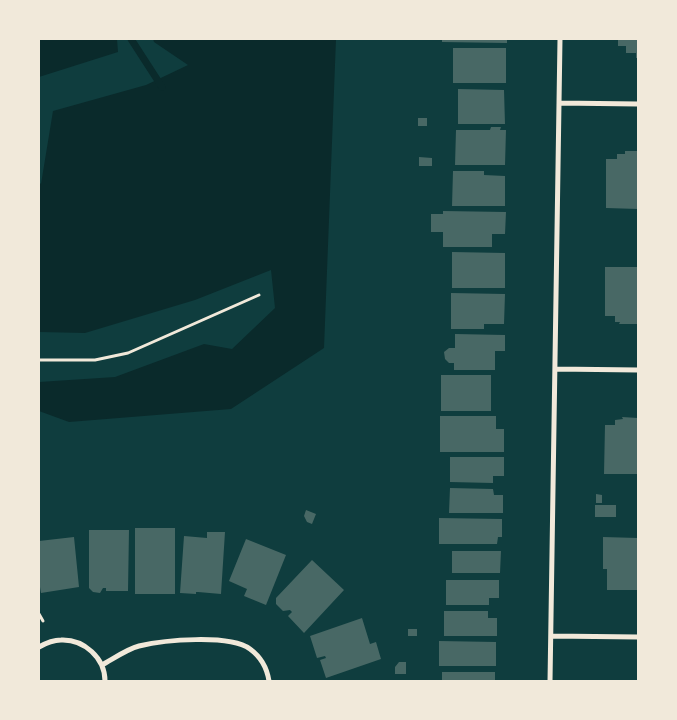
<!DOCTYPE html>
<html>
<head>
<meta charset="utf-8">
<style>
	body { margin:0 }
	#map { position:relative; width:677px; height:720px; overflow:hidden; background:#0f3d3e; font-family:"IBM Plex Sans",sans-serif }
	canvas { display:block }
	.frame { position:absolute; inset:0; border:40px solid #f1e9da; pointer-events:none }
</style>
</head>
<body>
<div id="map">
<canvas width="677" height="720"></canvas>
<div class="frame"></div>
</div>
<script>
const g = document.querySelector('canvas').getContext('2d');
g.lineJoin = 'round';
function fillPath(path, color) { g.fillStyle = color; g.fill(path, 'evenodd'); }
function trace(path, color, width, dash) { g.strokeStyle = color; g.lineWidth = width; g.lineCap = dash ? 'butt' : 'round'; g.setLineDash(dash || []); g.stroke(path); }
const water = new Path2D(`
	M39,39h78l1,13 -79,25z
	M153,39h183l-12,309 -93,61 -162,13 -30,-11v-29l76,-5 89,-33 28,5 43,-41 -4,-38 -76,30 -110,33 -46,-1v-150l2,2 12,-73 93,-26 42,-20 -34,-23z`);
const stream = new Path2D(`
	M131,39l31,48`);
const building = new Path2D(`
	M442,39h65v4l-65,-1z
	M618,39h20v19h-2v-5h-10v-7h-8z
	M453,48h53v35h-53z
	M458,89l46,1 1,34h-47z
	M418,118h9v8h-9z
	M491,127h10l-1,3h6l-1,35h-50l1,-35h34z
	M625,151h13v58l-32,-1v-49h11v-5h8z
	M419,157l13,1v8h-13z
	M453,171h31v4l21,1v30h-53z
	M443,211l63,1 -1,22h-13v13h-49v-15h-12v-18h12z
	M452,252l53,1v35h-53z
	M605,267h33v57h-19l1,-2h-5v-6h-10z
	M451,293l54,1 -1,30h-20v5h-33z
	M455,334l50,1v16h-10v19h-41v-7h-5l-4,-4 -1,-7 5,-4h6z
	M441,375h50v36h-50z
	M440,416h56v13h8v23h-64z
	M622,417l16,1v56h-34l1,-49h10v-5l8,-1z
	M450,457h54v19h-11v7l-43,-1z
	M450,488l43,1 1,6h9v18h-54z
	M596,494l6,1v8h-6z
	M595,505h21v12h-21z
	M306,510l10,4 -4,10 -5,-2 -3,-6z
	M439,518l63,1v18h-4l-1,7h-58z
	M135,528h40v66h-40z
	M89,530h40l-1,61h-22v-3h-3l-3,5 -7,-1 -4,-4z
	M207,532h18l-4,62 -23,-2h-2v2l-16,-1 4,-57 23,2z
	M74,537l5,50 -38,6 -2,-12v-40z
	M603,537l35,1v52h-31v-21h-4z
	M246,539l40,16 -20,50 -22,-9 3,-7 -18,-8z
	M452,551h49l-1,22h-48z
	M312,560l32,30 -40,43 -16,-17 4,-4 -2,-2 -7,1 -7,-7v-6z
	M446,580h53v18h-10v7h-43z
	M444,611h44v7h9v18h-53z
	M362,618l8,26 6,-2 5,17 -55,19 -6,-18 6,-2 -1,-2 -8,2 -7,-22z
	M408,629h9v7h-9z
	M439,641l57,1v24h-57z
	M399,662h7v12h-11v-7z
	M442,672h53v9h-53z`);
const path = new Path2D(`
	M39,360h56l33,-7 131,-58
	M39,614l4,7`);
const minor = new Path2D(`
	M559,103l79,1
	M555,369l83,1
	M551,636l87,1
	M39,647c7,-4 14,-7 22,-7 23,-1 44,18 44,41
	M102,665c11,-6 25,-16 37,-19 25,-6 90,-12 111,3 11,8 17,19 19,32
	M550,681l10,-642`);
fillPath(water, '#0a2a2b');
trace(stream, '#0a2a2b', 7);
fillPath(building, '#486865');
trace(path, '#f1e9da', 3);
trace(minor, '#f1e9da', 5);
</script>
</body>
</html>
